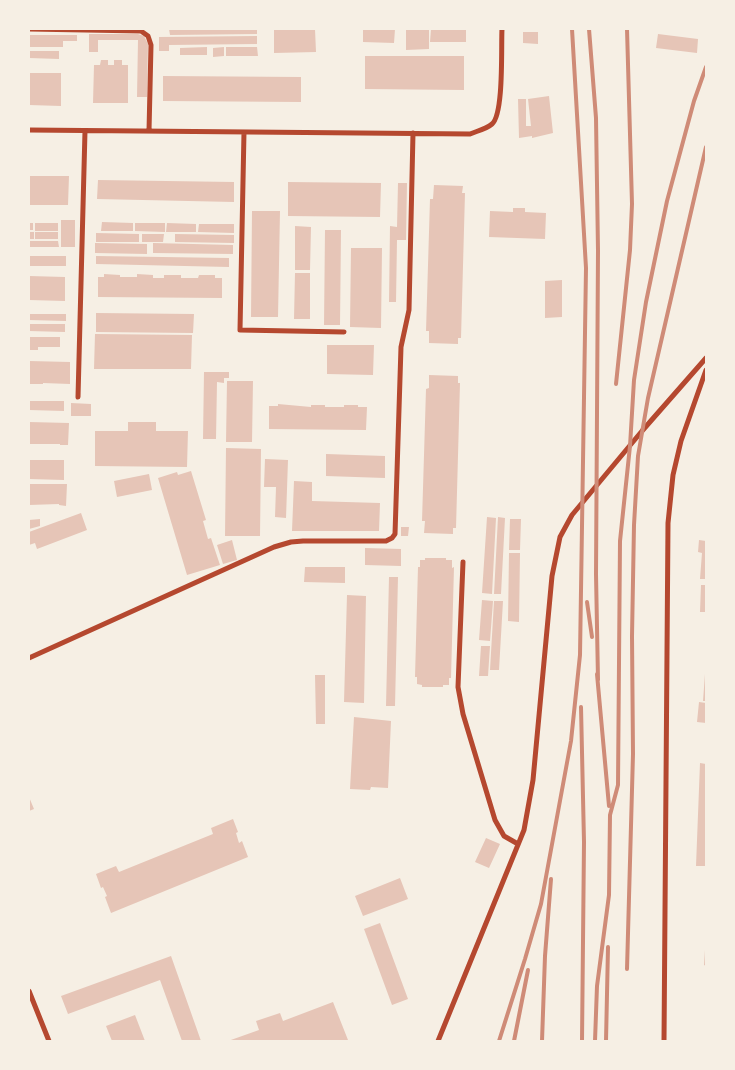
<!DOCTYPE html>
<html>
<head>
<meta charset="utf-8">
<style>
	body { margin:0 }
	#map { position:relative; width:735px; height:1070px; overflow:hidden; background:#f6efe4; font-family:"Roboto Condensed",sans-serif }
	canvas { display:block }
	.frame { position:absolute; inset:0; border:30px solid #f6efe4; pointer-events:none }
</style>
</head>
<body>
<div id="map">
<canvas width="735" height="1070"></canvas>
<div class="frame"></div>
</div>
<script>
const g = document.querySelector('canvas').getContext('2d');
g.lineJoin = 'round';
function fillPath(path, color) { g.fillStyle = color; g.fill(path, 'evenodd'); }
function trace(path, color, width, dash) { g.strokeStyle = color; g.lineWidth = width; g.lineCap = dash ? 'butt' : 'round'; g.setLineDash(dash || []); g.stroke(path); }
const building = new Path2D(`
	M169,29h88v5l-87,1z
	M274,29h41l1,23 -42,1z
	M363,29h32l-1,14 -31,-1z
	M406,29h23v20l-23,1z
	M431,29h35v13h-36z
	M523,32h15v12l-15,-1z
	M89,34h49l6,2 4,8 -1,53h-10l1,-57h-40v12h-9z
	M658,34l40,5 -1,14 -41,-5z
	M29,35h48v6h-14v6h-34z
	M257,36v8l-88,1v6h-10v-14z
	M207,47v8h-27v-7z
	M224,47v9l-11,1v-9z
	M226,47h31l1,9h-32z
	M29,51h30v8l-30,-1z
	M365,56h99v34l-99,-1z
	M101,60h7v5h6v-5h8v5h6v38h-35l1,-38h6z
	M29,73h32v33l-32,-1z
	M163,76l138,1v25l-138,-1z
	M549,96l4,37 -21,5v-2l-13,2 -1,-39h8v27h5l-3,-27z
	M29,176h40l-1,29h-39z
	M98,180l136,2v20l-137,-3z
	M288,182l93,1 -1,34 -92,-1z
	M398,183h9l-1,57h-9l-1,62h-7l1,-76 7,1z
	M434,185l29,1 -1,7h3l-4,145h-3v6l-29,-1v-12h-3l4,-132h3z
	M513,208h12v4l21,1 -1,26 -56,-2 1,-26 23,1z
	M252,211h28l-2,106h-27z
	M61,220h14v27h-14z
	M102,222l31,1v8h-32z
	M29,223h4v7h-4z
	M35,223h23v8h-23z
	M135,223h30v9l-30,-1z
	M167,223l29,1v8h-30z
	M199,224h35v9l-36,-1z
	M295,226l16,1 -1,43h-15z
	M325,230h16l-1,95h-16z
	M29,232h5v7h-5z
	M35,232h23v7h-23z
	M96,233l43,1v8h-43z
	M142,234h22l-1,8h-21z
	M175,234l59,1v8l-59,-1z
	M29,241h29l1,6h-30z
	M95,243l52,1v10l-52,-1z
	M153,243l80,2v9l-80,-1z
	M351,248h31l-1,80 -31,-1z
	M29,256h37v10h-37z
	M96,256l133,2v9l-133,-3z
	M295,273h15v46h-16z
	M104,274l16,1v2h17v-3l16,1v3h11v-3h17v3h17l1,-3h16v3h7v20l-124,-1v-20h6z
	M29,276l36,1v24l-36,-1z
	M562,280v37l-17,1v-37z
	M96,313l98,1 -1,19 -97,-1z
	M29,314h37v7l-37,-1z
	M29,324h36v8l-36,-1z
	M95,334l97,1 -1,34h-97z
	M29,337h31v10h-22v3h-9z
	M327,345h47l-1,30 -46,-1z
	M29,361l41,1v22l-27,-1v1h-14z
	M204,372h25v6h-5v5l-7,-1 -1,57h-13z
	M429,375l29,1v7h2l-4,145h-3v6l-29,-1 1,-12h-3l4,-132 3,-1z
	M227,381h26l-1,61h-26z
	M29,401h35v10l-35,-1z
	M71,403l20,1v12h-20z
	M278,404l33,3v-2h14v2h19v-2h14v2h9l-1,23 -97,-1v-23h9z
	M29,422l40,1 -1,22h-8v-1h-31z
	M128,422h28v9h32l-1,36 -92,-1v-35h33z
	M226,448l35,1 -1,87h-35z
	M326,454l59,2v22l-59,-2z
	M265,459l23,1 -2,58 -11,-1 1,-30h-12z
	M29,460h35v20l-35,-1z
	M191,471l15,49 -3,1 5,18 3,-1 9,27 -33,10 -29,-97 19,-6 1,3z
	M149,474l3,16 -35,7 -3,-16z
	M294,481l18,1v19l68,2 -1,28h-87z
	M29,484h38l-1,22 -7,-1v-1l-30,1z
	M81,513l6,17 -50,19 -2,-6 -6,2v-13z
	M487,517l9,1 -4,76 -10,-1z
	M498,517l7,1 -4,76h-7z
	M40,519v7l-11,3v-9z
	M510,519h11l-1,31h-11z
	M401,527h8l-1,9h-7z
	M232,540l5,20 -14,4 -6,-19z
	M699,540l7,1v38h-6l2,-26 -4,-1z
	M365,548l36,1v17l-36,-1z
	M509,553h11l-1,69 -11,-1z
	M425,558h21v2h6v8l2,-1 -3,111h-2v7h-6v2h-21v-2l-5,-1v-7h-2l3,-110h2v-7h5z
	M305,567h40v16l-41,-1z
	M389,577h9l-3,129h-9z
	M701,585h5v27h-6z
	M347,595l19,1 -2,107 -20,-1z
	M482,600l11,1 -3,40 -11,-1z
	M494,601h9l-4,69h-9z
	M481,646h9l-2,30h-9z
	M705,674h1v27h-3z
	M315,675h10v49h-9z
	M699,702l7,1v20l-9,-1z
	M354,717l37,4 -3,67 -17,-1 -1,3 -20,-1z
	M700,763l6,1v102h-10z
	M29,797l5,12 -5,2z
	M233,819l5,13 -2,1 3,10 3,-2 6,16 -137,56 -6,-16 2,-1 -4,-9 -2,1 -5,-14 20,-8 3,6 94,-38 -2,-6z
	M486,838l14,6 -11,24 -14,-6z
	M400,878l8,21 -45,17 -8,-20z
	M380,923l28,76 -16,6 -28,-76z
	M705,950h1v16l-2,-1z
	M171,956l30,85h-19l-22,-61 -92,34 -7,-18z
	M333,1002l15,38 -120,1 31,-11 -3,-9 24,-8 3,8z
	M135,1015l10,26h-33l-6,-15z`);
const minor = new Path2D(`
	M29,29l112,2 7,5 3,9 -2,86
	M29,130l441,4c7,-3 16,-5 22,-10 12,-10 9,-77 10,-95
	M244,132l-4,198 104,2
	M78,397l7,-266
	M463,562l-5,125 5,27 32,106 9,16 14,8
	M29,658l245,-111 17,-5 12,-1h83l6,-3 3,-4 6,-187 8,-37 4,-177
	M29,991l20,50
	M438,1041l86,-211 9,-50 19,-204 8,-39 12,-22 70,-84 64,-73
	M664,1041l4,-518 5,-48 8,-34 25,-71`);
const rail = new Path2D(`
	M589,29l7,89 2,133 -2,323 2,106
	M616,384l14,-134 2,-46 -5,-175
	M587,602l5,35
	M597,674l12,132
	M581,707l3,135 -2,199
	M627,969l6,-215 -1,-118 2,-111 4,-69 10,-58 58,-251
	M499,1041l26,-82 16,-55 30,-163 9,-86 6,-387 -14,-239
	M514,1041l14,-71
	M542,1041l3,-85 6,-77
	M595,1041l2,-55 12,-91 1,-80 8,-30 2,-244 10,-95 4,-66 12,-78 21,-101 27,-100 12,-34
	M606,1041l2,-94`);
fillPath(building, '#e6c5b7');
trace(minor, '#b5482f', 5);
trace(rail, '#cf8b77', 4);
</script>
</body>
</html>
